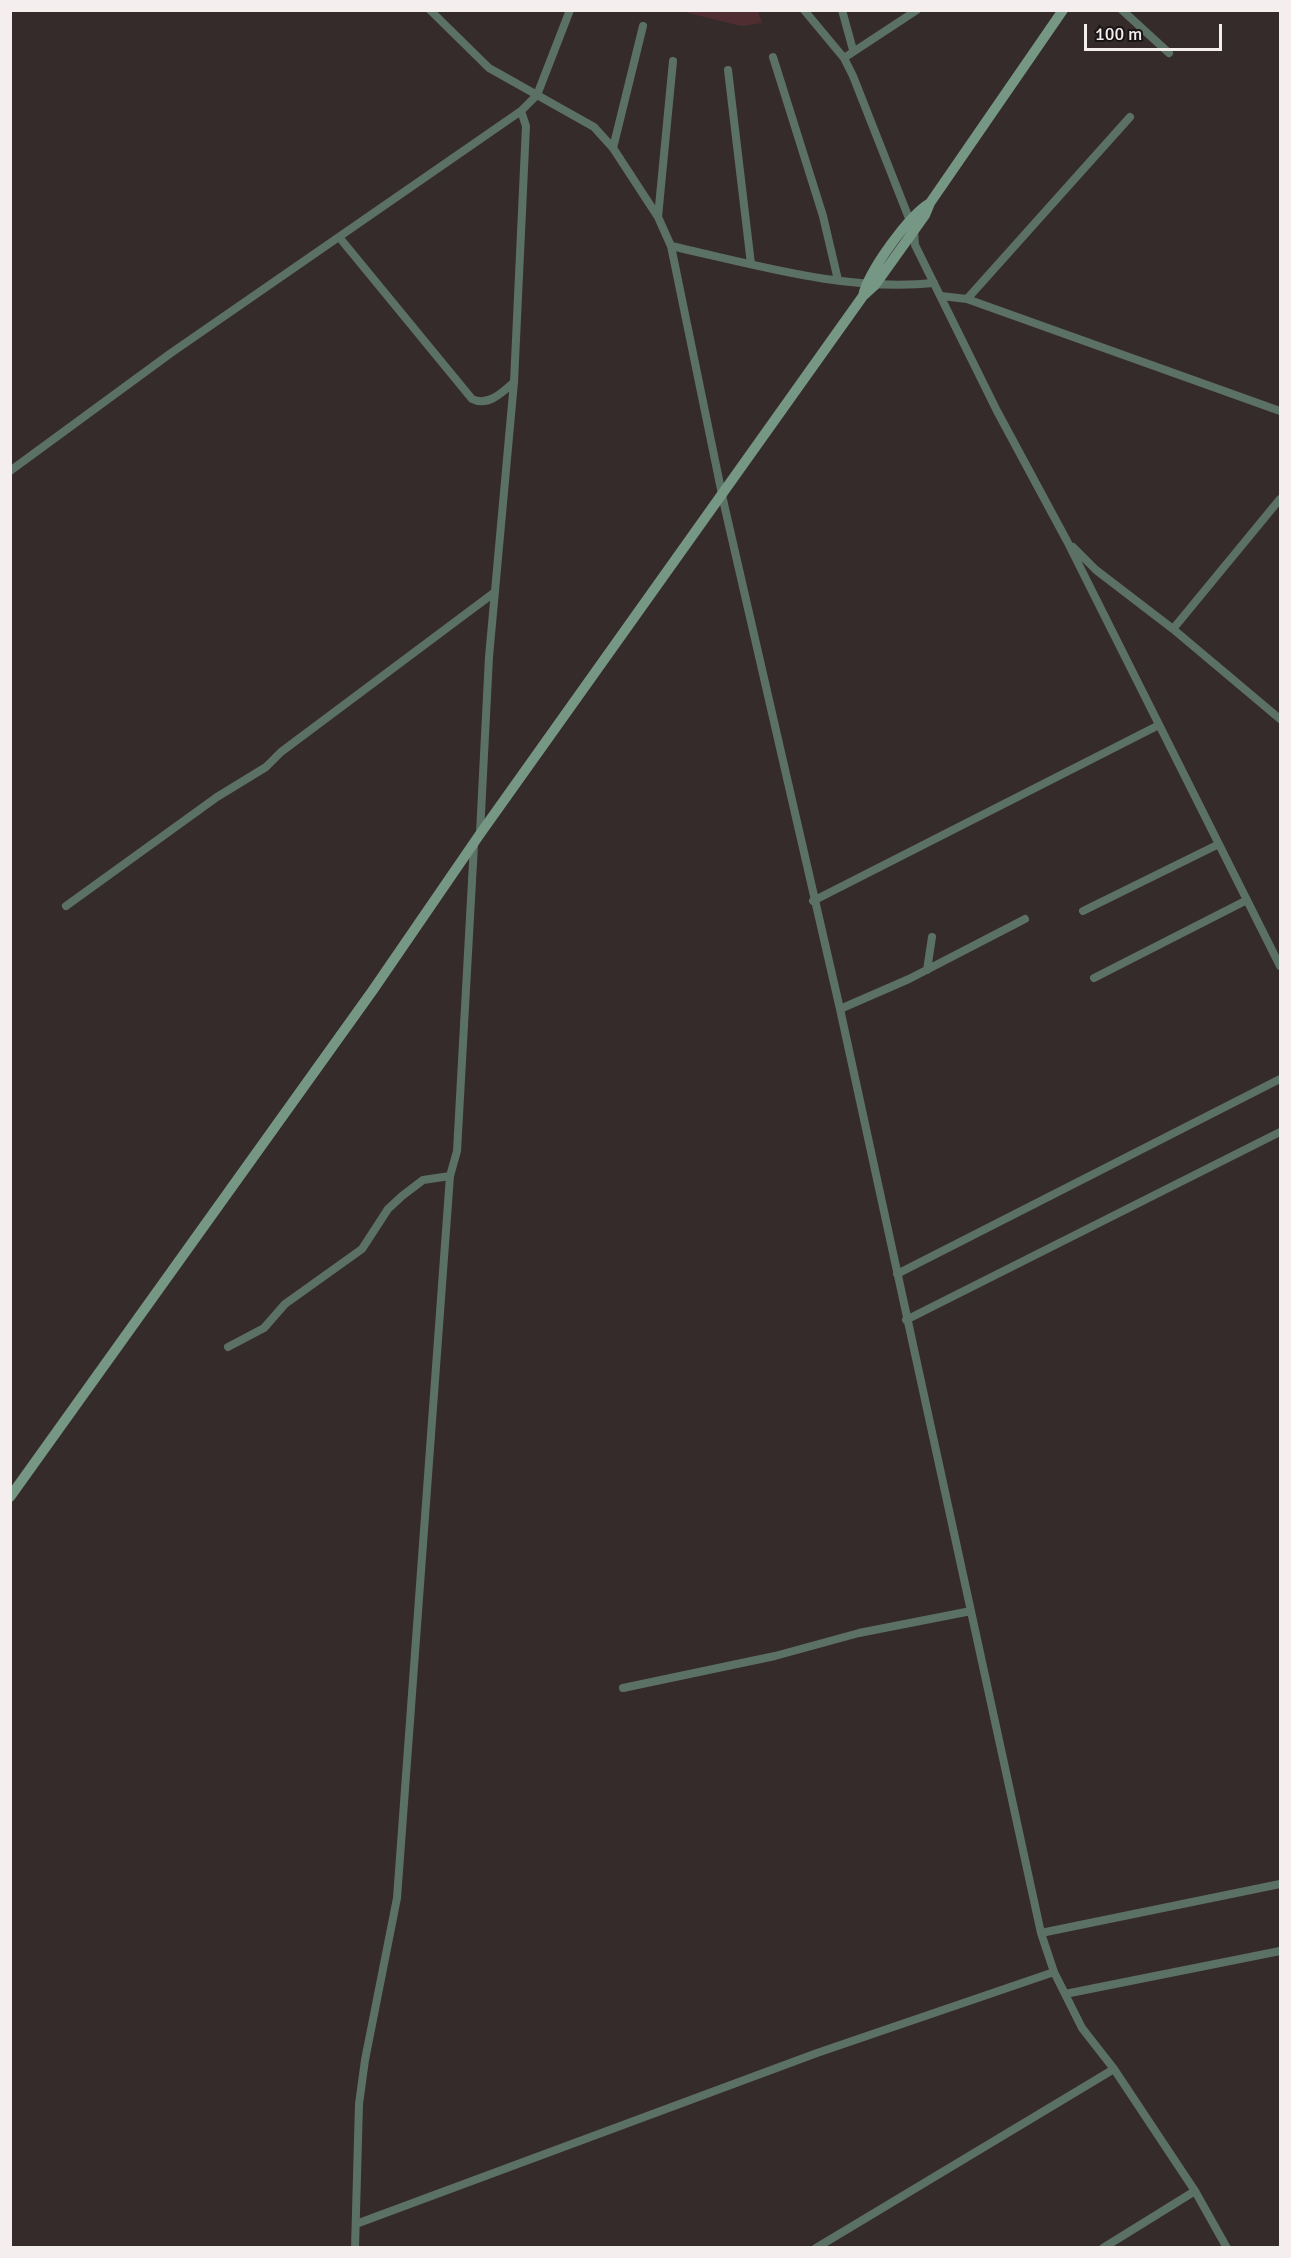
<!DOCTYPE html>
<html>
<head>
<meta charset="utf-8">
<style>
	body { margin:0 }
	#map { position:relative; width:1291px; height:2258px; overflow:hidden; background:#352b2b; font-family:Signika,sans-serif }
	canvas { display:block }
	.frame { position:absolute; inset:0; border:12px solid #f5eeee; pointer-events:none }
	.scale { position:absolute; left:1084px; top:24px; width:138px; height:27px; box-sizing:border-box; border:3px solid #f5eeee; border-top:0; padding-left:8px; font-size:18px; line-height:21px; white-space:nowrap; color:#f5eeee; -webkit-text-stroke:4px #191415; paint-order:stroke }
</style>
</head>
<body>
<div id="map">
<canvas width="1291" height="2258"></canvas>
<div class="frame"></div>
<div class="scale">100 m</div>
</div>
<script>
const g = document.querySelector('canvas').getContext('2d');
g.lineJoin = 'round';
function fillPath(path, color) { g.fillStyle = color; g.fill(path, 'evenodd'); }
function trace(path, color, width, dash) { g.strokeStyle = color; g.lineWidth = width; g.lineCap = dash ? 'butt' : 'round'; g.setLineDash(dash || []); g.stroke(path); }
const green = new Path2D(`
	M680,11h78l4,12 -21,3z`);
const minor = new Path2D(`
	M430,10l59,58 105,59 19,21 45,69 13,29c86,19 175,46 263,37
	M804,10l40,48 9,18 61,155 1,14 82,166 70,130 213,425
	M842,10l11,40
	M1122,10l47,43
	M773,57l50,159 15,64
	M844,58l73,-48
	M728,70l23,194
	M613,148l30,-122
	M658,217l15,-156
	M339,237l133,162c16,8 31,-7 42,-17
	M671,246l53,258 116,505 201,924 13,39 28,56 32,41 81,122 32,57
	M941,296l26,3 313,112
	M967,299l163,-182
	M10,471l161,-118 350,-242 16,-16 33,-85
	M1073,547l23,23 77,59 107,90
	M1173,629l107,-130
	M480,833l9,-176 25,-275 12,-256 -5,-15
	M813,901l346,-176
	M66,906l151,-109 49,-30 15,-15 214,-160
	M1083,911l136,-67
	M927,970l5,-33
	M1094,978l153,-78
	M840,1009l69,-30 116,-60
	M897,1274l383,-195
	M906,1320l374,-188
	M228,1347l36,-19 21,-24 77,-55 26,-40 14,-13 21,-16 27,-4
	M623,1688l152,-32 84,-23 112,-22
	M1041,1933l239,-49
	M1065,1994l215,-43
	M356,2224l461,-171 237,-81
	M355,2248l4,-144 6,-44 32,-162 53,-722 7,-25 17,-306
	M816,2248l298,-179
	M1103,2248l92,-57`);
const secondary = new Path2D(`
	M863,296c5,-24 46,-81 67,-93
	M10,1497l363,-507 107,-156 383,-538 12,-11 50,-70 5,-12 133,-193`);
fillPath(green, '#4f2d30');
trace(minor, '#5c7165', 8);
trace(secondary, '#759784', 10);
</script>
</body>
</html>
